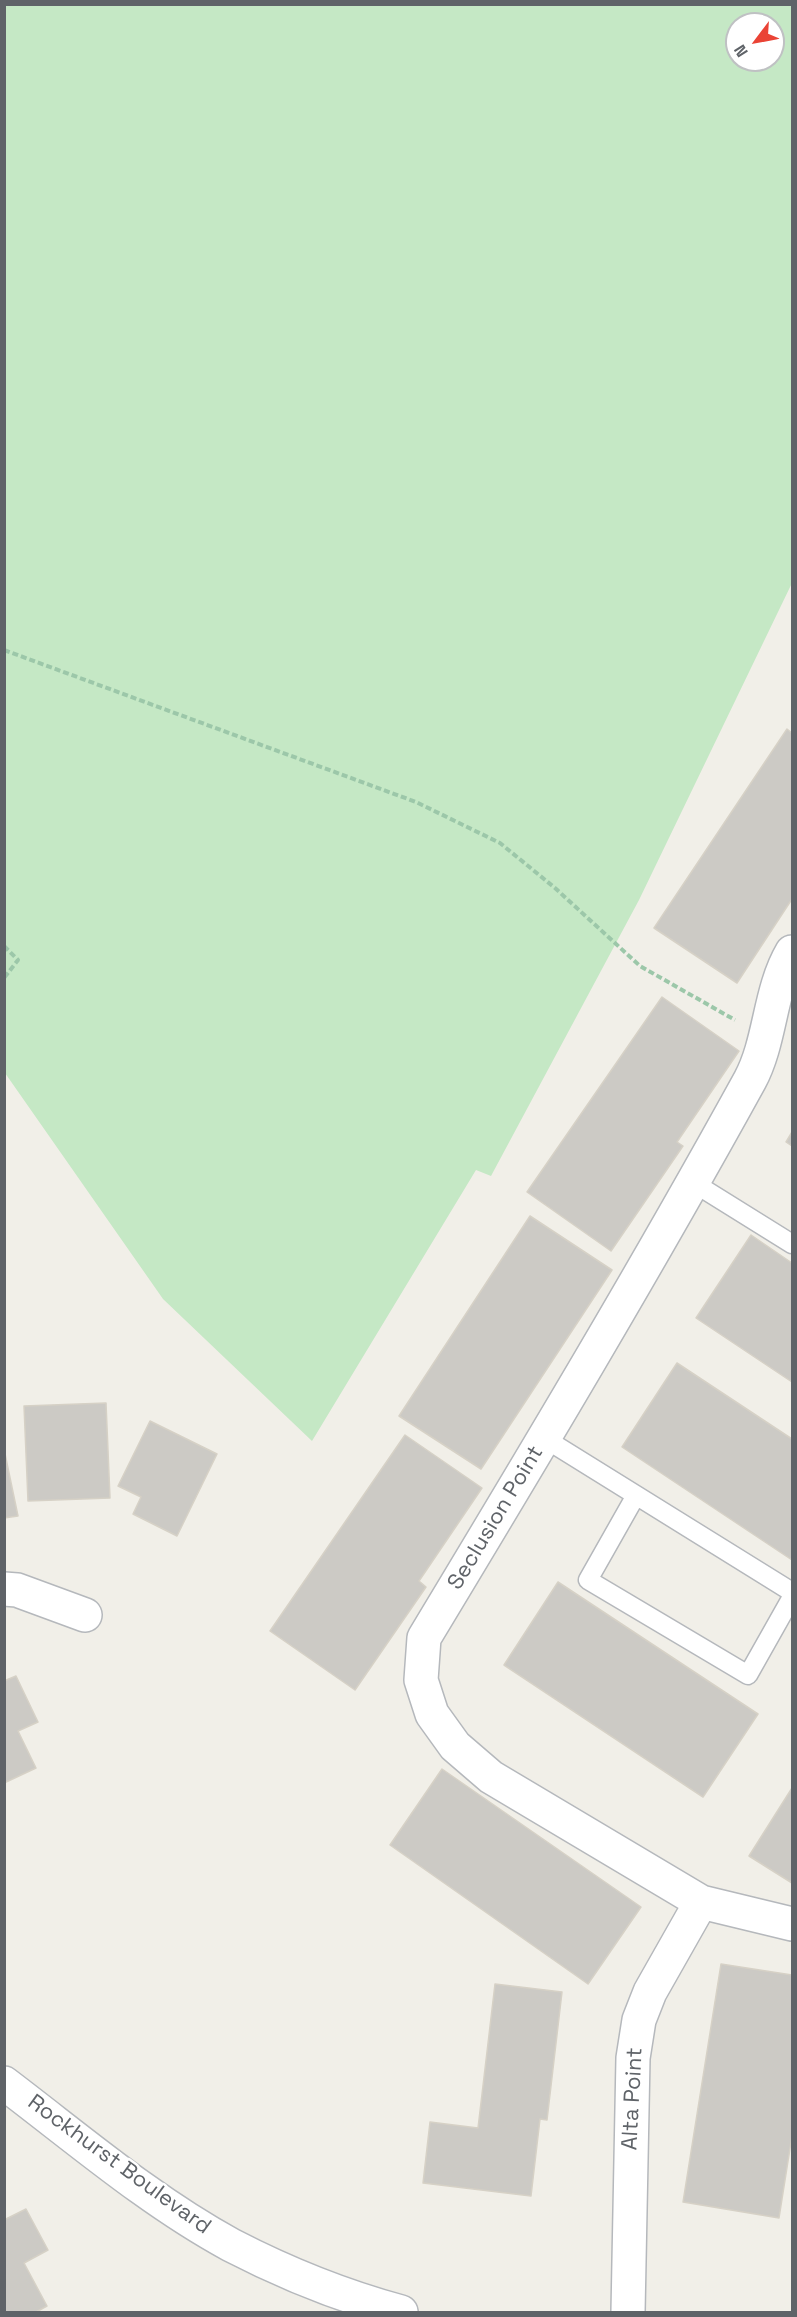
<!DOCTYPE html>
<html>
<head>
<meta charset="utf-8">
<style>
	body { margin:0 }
	#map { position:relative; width:797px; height:2317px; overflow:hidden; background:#f1efe8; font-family:"Space Grotesk",sans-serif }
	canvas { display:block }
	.frame { position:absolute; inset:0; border:6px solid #5f6368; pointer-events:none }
	.north { position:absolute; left:725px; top:12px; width:60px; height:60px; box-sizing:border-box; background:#fff; border:2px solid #bfc1c3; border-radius:50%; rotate:238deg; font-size:16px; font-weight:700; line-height:24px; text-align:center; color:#5f6368 }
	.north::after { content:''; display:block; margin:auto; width:21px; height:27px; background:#ea4335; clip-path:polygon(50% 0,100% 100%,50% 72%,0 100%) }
</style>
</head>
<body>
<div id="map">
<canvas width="797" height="2317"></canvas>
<div class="frame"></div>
<div class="north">N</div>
</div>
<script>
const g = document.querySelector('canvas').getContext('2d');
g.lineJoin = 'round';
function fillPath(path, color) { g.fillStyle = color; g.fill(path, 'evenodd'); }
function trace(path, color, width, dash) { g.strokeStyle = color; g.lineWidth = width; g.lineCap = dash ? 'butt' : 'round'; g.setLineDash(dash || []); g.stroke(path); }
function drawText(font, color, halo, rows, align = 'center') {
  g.font = font + ' "Space Grotesk",sans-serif'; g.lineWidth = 5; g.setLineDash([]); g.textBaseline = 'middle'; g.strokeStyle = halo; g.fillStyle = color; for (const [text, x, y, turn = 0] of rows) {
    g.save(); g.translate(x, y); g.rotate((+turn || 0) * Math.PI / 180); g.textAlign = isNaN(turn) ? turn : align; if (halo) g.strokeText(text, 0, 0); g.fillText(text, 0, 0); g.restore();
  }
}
const green = new Path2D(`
	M4,5h788v578l-153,317 -148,276 -15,-6 -164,271 -149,-142 -158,-226zM737,24h36v36h-36z`);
const building = new Path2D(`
	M787,729l5,4v166l-55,84 -83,-55z
	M662,997l77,54 -62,91 6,4 -72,105 -84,-59z
	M792,1132v14l-6,-4z
	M530,1216l82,54 -131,199 -82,-53z
	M751,1235l41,28v119l-96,-64z
	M677,1363l115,76v121l-170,-113z
	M106,1403l4,95 -82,3 -4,-95z
	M150,1421l67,33 -40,82 -44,-22 8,-17 -23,-11z
	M405,1435l77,53 -63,93 7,6 -71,103 -85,-59z
	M4,1449l14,67 -14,2z
	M558,1582l200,132 -55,83 -199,-132z
	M16,1676l22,46 -20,9 18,37 -32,15v-102z
	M442,1769l199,138 -53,77 -198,-139z
	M792,1788v95l-43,-27z
	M721,1964l71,11v161l-13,82 -96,-16z
	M495,1984l67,8 -15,128 -7,-1 -9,77 -108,-13 7,-61 48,6z
	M26,2209l22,41 -24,13 23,43 -11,6h-32v-92z`);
const path = new Path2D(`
	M4,650l412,152 84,41 55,45 85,78 95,54
	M4,946l14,14 -14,18`);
const service = new Path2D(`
	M694,1183l98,61
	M544,1438l248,154
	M635,1497l-47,83 160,95 44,-78`);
const minor = new Path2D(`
	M792,952c-23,39 -21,89 -42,128 -104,189 -215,374 -326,558l-3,42 11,34 23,32 36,31 210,125 91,22
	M4,1589l13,1 68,25
	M4,2083c74,56 146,118 227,162 54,28 111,51 170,67
	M628,2312l5,-254 6,-38 11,-28 51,-90`);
const streetNames = [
	["Seclusion Point",496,1518,-59],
	["Alta Point",633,2099,-87],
	["Rockhurst Boulevard",119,2165,36]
];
fillPath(green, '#c5e8c5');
fillPath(building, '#cccac5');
trace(building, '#d6d1c6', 1.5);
trace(service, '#b5b8bc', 21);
trace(minor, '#b5b8bc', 36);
trace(path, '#9cc7a9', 4, [6, 3]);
trace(service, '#fff', 18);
trace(minor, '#fff', 33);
drawText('22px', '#5f6368', '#fff', streetNames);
</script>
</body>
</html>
